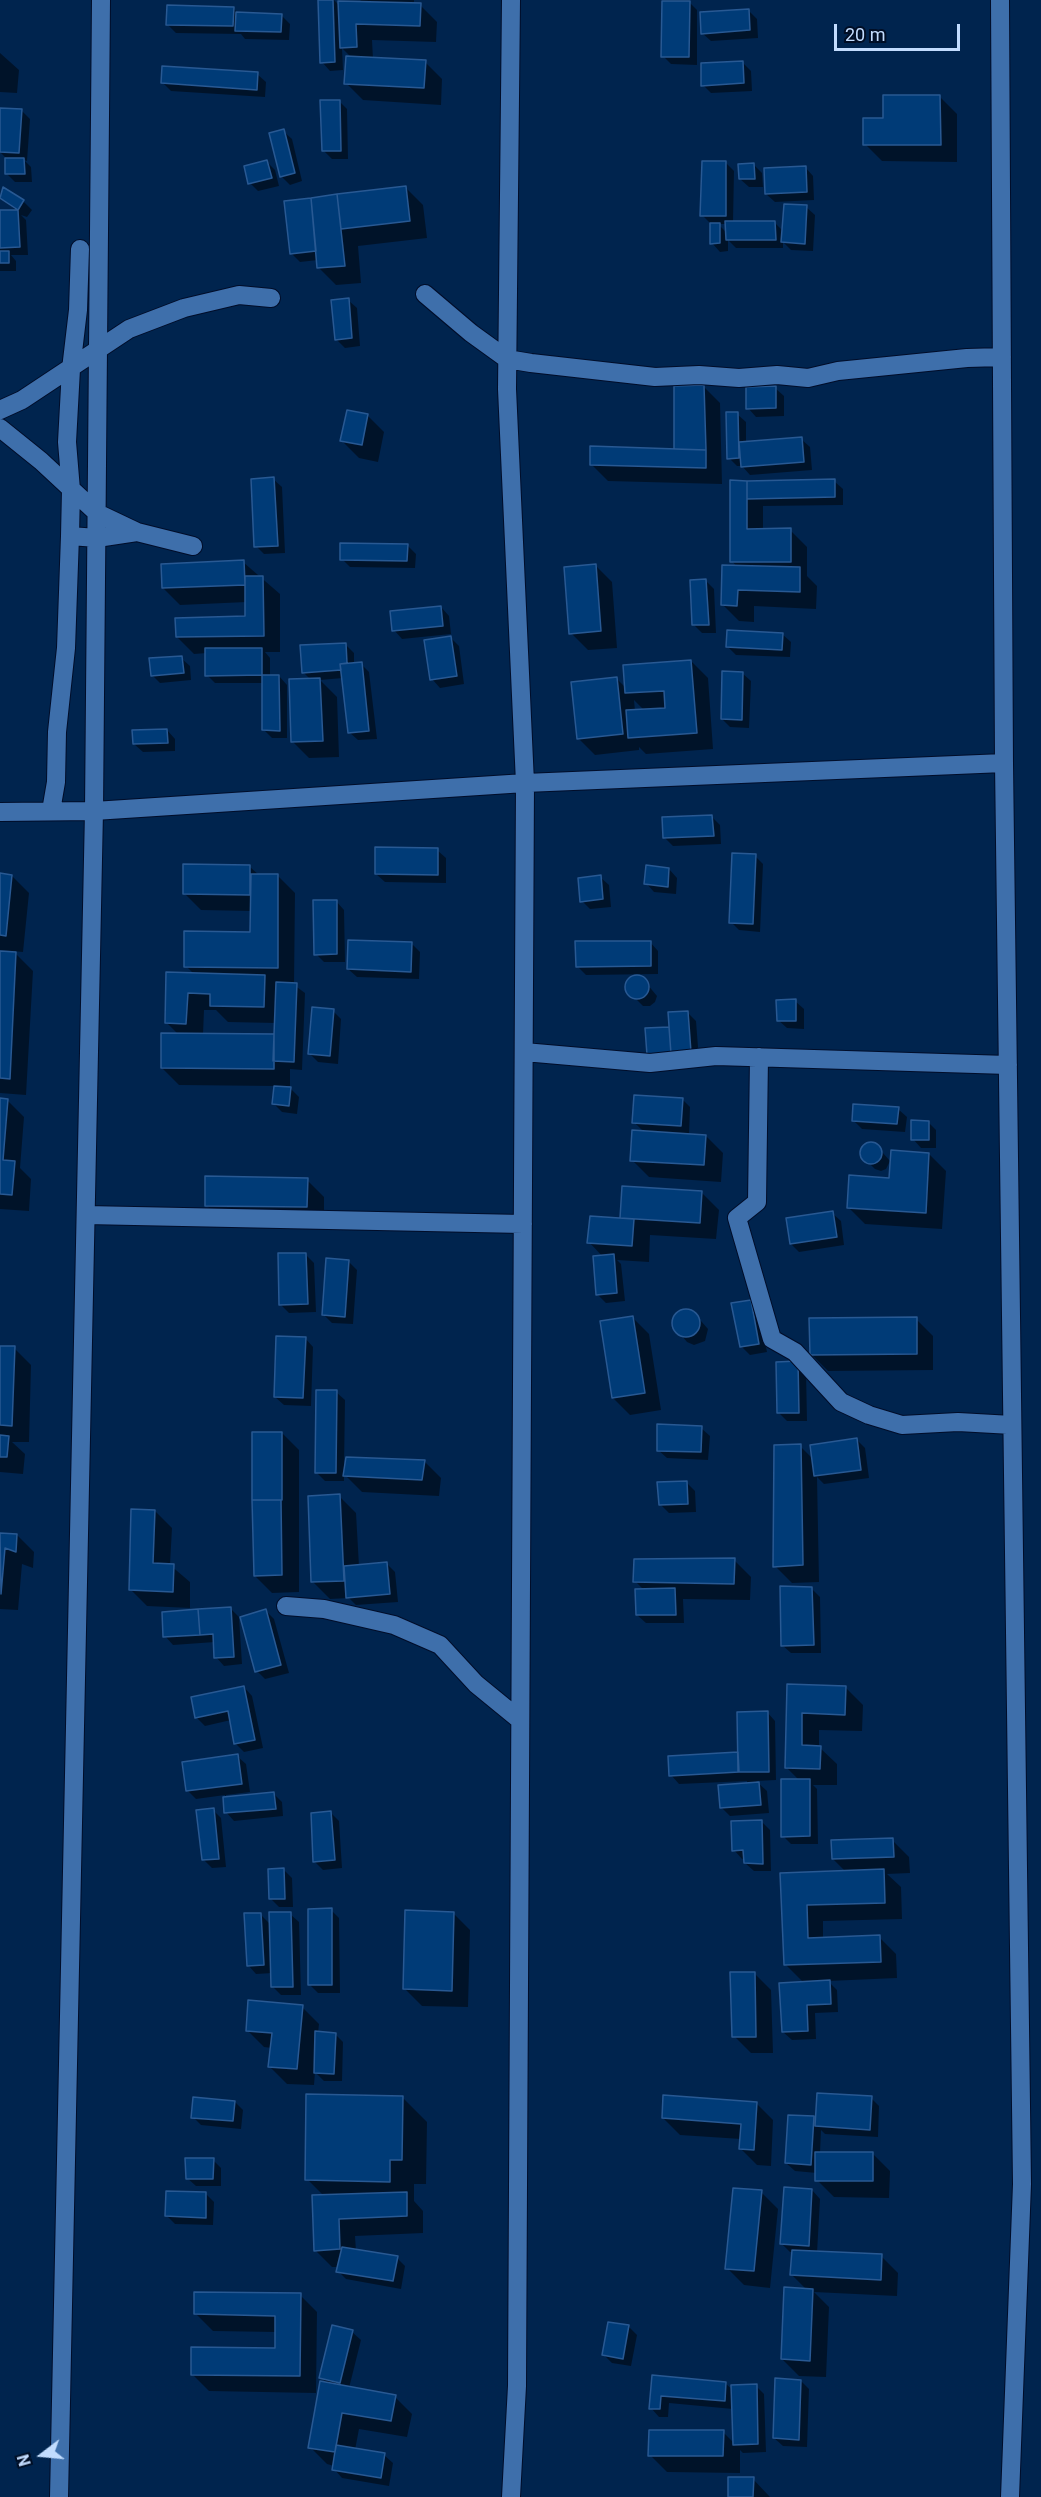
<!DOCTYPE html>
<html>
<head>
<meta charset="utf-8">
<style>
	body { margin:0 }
	#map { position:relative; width:1041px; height:2497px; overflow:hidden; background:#00244e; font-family:Roboto,sans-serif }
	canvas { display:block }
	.north { position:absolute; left:12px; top:2425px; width:60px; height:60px; -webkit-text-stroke:4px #000e25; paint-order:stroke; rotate:254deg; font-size:16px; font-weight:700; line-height:24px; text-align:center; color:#c2dcfe }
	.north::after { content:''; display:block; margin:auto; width:21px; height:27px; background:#c2dcfe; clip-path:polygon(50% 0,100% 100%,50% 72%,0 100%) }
	.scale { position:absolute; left:834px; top:24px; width:126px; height:27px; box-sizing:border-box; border:3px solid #c2dcfe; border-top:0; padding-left:8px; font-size:18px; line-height:21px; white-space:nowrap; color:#c2dcfe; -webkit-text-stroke:4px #000e25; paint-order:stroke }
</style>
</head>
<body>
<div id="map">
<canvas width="1041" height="2497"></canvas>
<div class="north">N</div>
<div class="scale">20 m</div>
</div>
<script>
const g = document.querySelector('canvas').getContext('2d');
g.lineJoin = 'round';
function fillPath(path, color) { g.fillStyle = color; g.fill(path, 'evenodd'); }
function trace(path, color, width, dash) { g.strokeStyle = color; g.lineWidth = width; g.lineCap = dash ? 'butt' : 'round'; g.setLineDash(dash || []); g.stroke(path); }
const shadow = new Path2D(`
	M319,0h15l6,6 23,-3 -3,-3h54v4l6,1 17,17 -1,20 -64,-2 1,19 52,3 17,17 -1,26 -78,-5 -17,-17 6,-25 -10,-10 1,22 -13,1 -8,-9z
	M689,2l8,8v55l-26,-1 -8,-8z
	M233,8l5,5 43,2 9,9 -1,16 -44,-1 -4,-5 -65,-1 -9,-9z
	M748,10l9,9 1,19 -47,3 -9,-8z
	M0,53l19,17 -2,23 -17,-1z
	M743,63l8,8 1,20 -41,2 -8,-8z
	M257,74l9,8 -1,15 -94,-6 -8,-8z
	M940,97l17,17v48l-75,-1 -17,-17 19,-24z
	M339,101l8,8 1,50h-16l-9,-9z
	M21,110l9,9 -3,42 -3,-1 7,7 1,15h-17l-8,-8v-15l-7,-7v-19z
	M283,131l9,8 10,42 -12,4 -8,-8 -11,-43z
	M267,162l8,8 4,16 -21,5 -8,-8z
	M726,163l8,8 -1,51 42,1 9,9 22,-25 9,8 -2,36 -22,-1 -8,-8v6h-47l-8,-8v11l-8,1 -8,-9 -2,-20 -8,-8zM718,224h9v9z
	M754,165l8,8 1,14h-14l-9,-8z
	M805,167l8,9 1,24 -39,2 -9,-8z
	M406,188l17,17 4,33 -69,8 3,37 -25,2 -17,-17 -1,-8 -18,2 -8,-8 20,-55z
	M4,189l19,12 9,9 -5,7 -6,-2 5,5 2,35h-17l5,6v10h-16v-59l18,-1 -18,-14z
	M348,300l9,8 3,38 -15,2 -9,-9z
	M703,386l17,17 2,81 -114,-3 -17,-17 84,-14z
	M775,388l9,8v20l-28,1 -8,-9z
	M737,414l9,8v21l55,-4 9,8 2,23 -62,5 -8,-9h-5l-8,-8z
	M367,415l17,17 -6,30 -19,-4 -17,-17z
	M273,479l9,8 3,66 -21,1 -8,-8z
	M834,481l9,8v16l-80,1v24h27l17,17v29l10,10 -1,23 -62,-3v16l-15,-1 -17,-17 15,-37 -5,-6 -1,-79z
	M407,545l9,9 -1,14 -65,-1 -8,-8z
	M243,562l37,32v58h-15l5,6v18h9l8,9v53h-15l-8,-8v-47h-49l-8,-8v-22l-13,1 -17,-17 70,-19v-16l-67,3 -17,-17z
	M595,565l17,17 5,66 -29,2 -17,-17z
	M706,581l8,8 2,44h-14l-8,-8z
	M441,607l8,9 2,18 -49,5 -8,-9z
	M782,634l9,8 -1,15 -54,-2 -9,-9z
	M450,637l9,9 5,38 -24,4 -8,-9z
	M345,644l9,9v11h7l8,8 8,67 -19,1 -9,-8 -6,-54 -23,2 17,17 2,60 -30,1 -17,-17 19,-61 -8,-8z
	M181,658l9,8 1,14 -31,3 -8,-8z
	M691,661l17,17 5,71 -67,5 -7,-7v3l-44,5 -17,-17 38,-60 10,10zM634,700l11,11h-10z
	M742,673l9,8 -2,47 -19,-1 -8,-8z
	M167,730l8,9v12l-32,1 -9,-8z
	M711,816l9,9 1,19 -48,2 -9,-9z
	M437,850l9,8v25l-61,-1 -9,-8z
	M755,856l8,8 -3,68 -21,-2 -8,-8z
	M250,867l9,8 19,1 17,17 -1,92 11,8 -3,77 -12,-1v17h-2l11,11 -2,17 -15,-2 -8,-8 2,-18 -97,-1 -17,-17 17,-33 -12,-12 28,-48 -9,-9 66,-33v-22l-51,-1 -17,-17zM204,1010h12l12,12 48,1 -1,15 -72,-3z
	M669,869l8,9 -1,16 -22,-2 -8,-9z
	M0,875l12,1 17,17 -6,59 -23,-2z
	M600,877l9,8 2,22 -21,2 -8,-8z
	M336,901l8,9 1,52h-21l-8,-8z
	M650,942l8,9v23l-72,1 -8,-8z
	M412,944l8,8 -1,27 -62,-2 -9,-8z
	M14,952l19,19 -7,124 -26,-2v-140l14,1z
	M632,978h10l15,18 -2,6 -5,4h-7l-16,-16v-7z
	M795,1001l9,8v20l-17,-1 -9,-8z
	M333,1011l8,8 -3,45 -20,-2 -8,-8z
	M687,1012l9,9 3,39 -43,3 -10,-34 25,-1z
	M682,1099l8,8 -1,28 17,1 17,17 -2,29 -72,-5 -17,-17 12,-28 -10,-10z
	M0,1100h7l17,17 -4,51 11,11 -2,32 -29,-2z
	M898,1109l9,8 -2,15 -43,-3 -8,-8z
	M928,1122l8,8v18h-15l-8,-9z
	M869,1143l6,1 15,17 -4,8 -5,2 -6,-2 -9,-9 -4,-8 2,-6z
	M929,1154l17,17 -4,58 -77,-5 -17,-17z
	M307,1180l17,17v27l-101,-2 -17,-17z
	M624,1188l78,5 17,17 -3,29 -66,-4 -1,27 -32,-2 4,4 4,37 -19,2 -9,-9 6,-37 -14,-15 32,-23z
	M832,1213l9,8 3,24 -45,7 -8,-8z
	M306,1255l8,8 2,49 -27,1 -8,-8z
	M348,1261l9,9 -4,54 -21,-1 -9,-9z
	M750,1301l9,9 8,42 -17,3 -9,-9z
	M686,1310l8,3 14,16 -3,12 -11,4 -7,-3 -14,-17 1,-8z
	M632,1317l17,17 12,76 -31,5 -17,-17z
	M916,1319l17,17v34l-105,1 -17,-17z
	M305,1338l8,9 -2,59 -27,-1 -9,-8z
	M0,1347l14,1 17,17 -2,77h-17l13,12 -2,20 -23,-2z
	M797,1362l9,9 1,50h-20l-8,-8z
	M336,1392l9,8 -1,68 80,-7 17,17 -2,18 -77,-4 -18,-18v7h-19l-8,-8z
	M701,1428l9,8 -2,24 -41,-2 -9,-8z
	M282,1433l17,17v142l-27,1 -17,-17z
	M857,1440l8,8 4,30 -45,6 -7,-7 2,105 -27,1 -17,-17 25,-120 13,13z
	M687,1483l8,8 1,21 -27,1 -9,-9z
	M339,1496l17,17 3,53 28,-2 8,8 3,30 -42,3 -7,-7 -19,1 -17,-17z
	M155,1511l17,17 -2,37 20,17v26l-43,-2 -17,-17z
	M0,1534l17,1 17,17 -1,16 -11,-4 -4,46 -18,-1z
	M734,1560l17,17 -1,23 -67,-1 1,24h-38l-9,-8 7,-25 -9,-9z
	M811,1588l9,9 1,56h-30l-9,-8z
	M230,1608l9,9 3,47 -18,2 -8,-9 -1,-15 -42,3 -8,-9z
	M266,1611l8,8 15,54 -24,6 -8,-8z
	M788,1686l58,2 17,17 -1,26 -43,-1v17l18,17v21h-24l4,4 1,55h-27l-8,-8 17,-55 -13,-13z
	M244,1687l8,9 11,52 -19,4 -8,-8 -5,-24 -26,6 -9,-9z
	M767,1712l8,9 1,59 -20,1 11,10 2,22 -39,3 -9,-9 26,-23v-3l-68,3 -8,-9 68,-22z
	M237,1756l9,8 4,28 -24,3v3l47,-5 9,9 1,14 -49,5 -8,-9 -1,-17 -29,4 -8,-8z
	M213,1810l8,8 5,49 -14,1 -9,-9z
	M331,1813l8,8 3,47 -19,2 -8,-8z
	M762,1822l8,8 1,41h-17l-9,-8v-5l-3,1 -8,-9z
	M892,1840l17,17 1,16 -23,1 14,13 1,32 -79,2v18l56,-2 17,17 1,24 -69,3 9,9 1,22 -23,1 1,26 -24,1 -9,-8 21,-49 -19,-19 -3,-90 64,-2 -13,-13z
	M283,1869l9,9 1,29h-14l-8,-8z
	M331,1910l8,8 1,75h-22l-8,-8z
	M453,1913l17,17 -2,77 -46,-1 -17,-17z
	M260,1914l11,11 19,-11 9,8 2,73h-20l-8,-8v-14l-17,1 -8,-9z
	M754,1973l17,17 2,63h-22l-17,-17z
	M302,2007l17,17 -1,9 17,1 8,8 -1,39h-18l-9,-9 -1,13 -27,-1 -17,-17 2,-19 -8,-1 -17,-17z
	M402,2097l25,25 -1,62h-12v17l9,10v22l-68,3 1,15 41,7 8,8 -4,23 -55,-10 -8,-8 1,-4h-7l-17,-17 9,-54 -17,-17z
	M871,2098l8,8 -1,31 -53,-3 -4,-4 -1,23 53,1 17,17 -1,27 -55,-1 -17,-17v-7l-22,-2 -9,-8 27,-46 4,4z
	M235,2102l8,8 -2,19 -40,-4 -8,-8z
	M756,2103l17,17 -2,46 -14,-1 -17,-17 1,-9 -61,-4 -17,-17z
	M213,2160l8,8v18h-25l-9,-8z
	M812,2190l8,9 -3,54 64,3 17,17 -1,23 -83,-4 15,15 -3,70 -27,-1 -17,-17 25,-69 -15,-15 1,-23h-3l-9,-9z
	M761,2192l17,17 -8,79 -26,-3 -17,-17z
	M206,2194l8,8 -1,23 -38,-1 -8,-8z
	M300,2295l17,17 -1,81 -107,-2 -17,-17 84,-25v-17l-63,-1 -17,-17z
	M629,2327l8,8 -6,31 -19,-3 -9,-9z
	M352,2332l9,8 -12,48 46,9 17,17 -5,23 -48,-8 -4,21 29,5 9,8 -4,23 -47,-8 -8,-9v-3l-7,-2 -17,-17 18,-63 -7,-7z
	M653,2377l73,7 7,6 23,-4 8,8 2,58 -23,1 -3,-3v23l-73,-1 -17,-17 73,-23 11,11 -1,-34 -64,-6 -1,14h-9l-8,-9z
	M801,2381l8,8 -2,58 -24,-1 -9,-8z
	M753,2479l17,18h-41z`);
const building = new Path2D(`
	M318,0h15l2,62 -15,1z
	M338,1l83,2 -1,23 -64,-2 1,23 -17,1z
	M662,1h28l-1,56h-28z
	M167,5l67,2 -1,19 -67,-1z
	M749,9l1,21 -49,4 -1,-22z
	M236,12l46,2 -1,18 -46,-1z
	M346,56l80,4 -2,28 -80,-4z
	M743,61l1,22 -43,3v-23z
	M162,66l96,6 -1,18 -96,-7z
	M883,95h57l1,50h-78v-27h20z
	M320,100h20l1,51h-19z
	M0,108l22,1 -3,44 -19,-1z
	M284,129l11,44 -15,4 -11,-44z
	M5,158h19l1,16h-20z
	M267,160l5,18 -24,6 -4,-18z
	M702,161h24v55h-26z
	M754,163l1,16h-16l-1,-15z
	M806,166l1,26 -42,2 -1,-26z
	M406,186l4,35 -69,8 -4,-35z
	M3,187l21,13 -6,10 -18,-12z
	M337,194l8,72 -28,2 -6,-70z
	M311,198l5,53 -26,3 -6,-53z
	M784,204l23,1 -2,39 -24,-2z
	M0,210h18l2,37 -20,1z
	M725,221h50l1,19h-50z
	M710,223h10v20l-10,1z
	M0,251h9v12h-9z
	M349,298l3,40 -17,2 -4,-40z
	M704,385l2,65 -32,-1v-63z
	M776,386v22l-30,1v-22z
	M347,410l21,4 -6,31 -22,-4z
	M726,412h12l1,46 -12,1z
	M802,437l2,25 -63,5 -2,-25z
	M590,446l116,4v18l-116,-3z
	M274,477l4,69 -24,1 -3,-68z
	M835,479v18l-88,2v-18z
	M730,480l17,1v48l44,-1v34h-61z
	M340,543l68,1 -1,17 -67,-1z
	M244,560l1,25 -83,3 -1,-24z
	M596,564l5,67 -32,3 -5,-67z
	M722,565l78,2v25l-62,-2 -1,16 -16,-1z
	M245,576h18l1,60 -88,1 -1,-19 70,-2z
	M706,579l3,46h-17l-2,-45z
	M441,606l2,20 -51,5 -2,-20z
	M727,630l56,3 -1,17 -56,-3z
	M451,636l6,40 -27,4 -6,-40z
	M346,643l1,20 -7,1 1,6 -39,3 -2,-28z
	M205,648h57v27l-57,1z
	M182,656l2,17 -33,3 -2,-18z
	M691,660l6,73 -69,5 -2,-28 39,-2 -1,-17 -39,2 -2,-28z
	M362,662l7,69 -21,2 -8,-69z
	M722,671l21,1 -1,48 -21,-1z
	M262,675h17l1,56 -18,-1z
	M617,677l6,57 -46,5 -6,-57z
	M320,678l3,63 -32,1 -2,-63z
	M167,729l1,14 -35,1 -1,-14z
	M712,815l2,21 -51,2 -1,-21z
	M375,847l63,1v27l-63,-1z
	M732,853l24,1 -3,70 -24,-1z
	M183,864l67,1v30l-67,-1z
	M646,865l23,3 -1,19 -24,-3z
	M0,873l12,2 -6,61 -6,-1z
	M251,874h27v94l-94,-1v-36l66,1z
	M601,875l2,24 -23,3 -2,-24z
	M313,900h24v54l-23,1z
	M348,940l64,2 -1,30 -64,-3z
	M575,941h76v25l-75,1z
	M0,951l16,1 -6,127 -10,-1z
	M166,972l99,3 -1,32 -54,-1v-12l-22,-1 -2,31 -21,-1z
	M625 987a12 12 0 1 1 24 0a12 12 0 1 1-24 0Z
	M276,982l21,1 -3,79 -21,-1z
	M796,999v22h-19l-1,-21z
	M312,1007l22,2 -4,47 -22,-2z
	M688,1011l3,41 -20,2 -3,-42z
	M669,1027l2,27 -24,1 -2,-27z
	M161,1033l113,1v35l-113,-1z
	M274,1086l17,1 -2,19 -17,-2z
	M634,1095l49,3 -2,28 -49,-3z
	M0,1098l8,1 -5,61 12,1 -3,34 -12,-1z
	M853,1104l46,3 -2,17 -45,-3z
	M911,1120l18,1v19h-18z
	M632,1130l74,5 -2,30 -74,-4z
	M860 1153a11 11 0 1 1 22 0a11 11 0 1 1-22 0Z
	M891,1150l38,3 -3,60 -79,-5 2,-33 40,3z
	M205,1176l103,2 -1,29 -102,-1z
	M622,1186l80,5 -2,32 -80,-5z
	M833,1211l4,26 -47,7 -4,-26z
	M590,1216l44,3 -2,27 -45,-3z
	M278,1253h28l2,51 -29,1z
	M614,1254l3,39 -21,2 -3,-39z
	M326,1258l23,2 -4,57 -23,-2z
	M751,1300l8,44 -19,3 -9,-44z
	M672 1323a14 14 0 1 1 28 0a14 14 0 1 1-28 0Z
	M633,1316l12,77 -33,5 -12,-77z
	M917,1317v37l-107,1 -1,-37z
	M276,1336l30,1 -3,61 -29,-1z
	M0,1346h15l-3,80 -12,-1z
	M798,1361l1,52h-22l-1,-51z
	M316,1390h21l-1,83h-21z
	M657,1424l45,2 -1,26 -44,-1z
	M252,1432h30v68h-30z
	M0,1435l9,1 -2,21h-7z
	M857,1438l4,32 -47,6 -4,-31z
	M801,1444l2,121 -30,2 1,-122z
	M346,1457l79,3 -3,20 -79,-4z
	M687,1481l1,23 -29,1 -2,-23z
	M340,1494l4,87 -33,1 -3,-86z
	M252,1500h29l1,75 -28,1z
	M131,1509l24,1 -2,53 21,1 -1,28 -44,-2z
	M0,1533l17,1 -1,18 -11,-4 -4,46z
	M735,1558l-1,26 -101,-2 1,-23z
	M387,1562l3,32 -44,4 -2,-32z
	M780,1586l32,1 2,58 -33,1z
	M675,1588l1,27h-40l-1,-26z
	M231,1607l3,50 -20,1 -1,-24 -13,1 -2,-26z
	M198,1609l2,26 -37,2 -1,-25z
	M266,1609l15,56 -26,7 -15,-55z
	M787,1684l59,2 -1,29 -43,-2v32l19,1 -1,23 -35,-1z
	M244,1686l11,54 -21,4 -6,-33 -33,7 -4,-21z
	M768,1711l1,61h-31l-1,-60z
	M738,1752l1,20 -70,4 -1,-20z
	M238,1754l4,30 -56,7 -4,-29z
	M781,1779h29v57l-29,1z
	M759,1782l2,23 -41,3 -2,-23z
	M274,1792l2,17 -52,4 -1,-16z
	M214,1808l5,51 -17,1 -6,-50z
	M331,1811l4,49 -22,2 -2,-49z
	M762,1820l1,44 -19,-1 -1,-13 -11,1 -1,-30z
	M893,1838l1,19 -62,2 -1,-19z
	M284,1868l1,31h-16l-1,-30z
	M884,1869l1,34 -78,2 1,33 72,-3 1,27 -97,3 -4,-92z
	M332,1908v77h-24v-76z
	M405,1910l49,2 -2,79 -49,-2z
	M269,1912h22l2,75h-22z
	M244,1913h17l3,52 -17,1z
	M730,1972h25l1,65h-24z
	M830,1980l1,24 -24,1 1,26 -26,1 -3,-49z
	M248,2000l55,5 -6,64 -29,-2 4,-34 -26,-2z
	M315,2031l21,2 -2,41 -20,-1z
	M817,2093l55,3 -2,34 -55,-4z
	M306,2094l97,2 -1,64h-12v22l-85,-2z
	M663,2095l94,7 -3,48 -15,-1 2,-25 -79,-6z
	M193,2097l42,4 -2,20 -42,-3z
	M788,2115l26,1 -3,49 -26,-2z
	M815,2152h58v29h-58z
	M185,2158h29l-1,21h-27z
	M784,2187l28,2 -3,57 -29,-2z
	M733,2188l29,2 -8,81 -29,-2z
	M166,2191l40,1v26l-41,-2z
	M407,2192v24l-68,3 1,30 -26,2 -2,-56z
	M342,2247l56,9 -5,25 -57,-9z
	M792,2250l90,4 -1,26 -91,-5z
	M784,2287l29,2 -3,72 -29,-2z
	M194,2292l107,1 -1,83 -109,-1v-28l84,1v-32l-81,-2z
	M608,2322l21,3 -6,34 -21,-4z
	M332,2325l21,5 -13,53 -21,-5z
	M652,2375l74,7 -1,19 -64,-5 -1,13h-11z
	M775,2378l26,2 -2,60 -26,-2z
	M320,2381l76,14 -5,26 -49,-8 -7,39 -27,-4z
	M757,2384l1,60 -25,1 -2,-60z
	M649,2430h75l-1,26h-75z
	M336,2445l49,8 -4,25 -49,-8z
	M728,2477h26l-1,20h-25z`);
const street = new Path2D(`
	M511,0l-4,389 18,394 -8,1603 -6,111
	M1000,0l4,763 18,1421 -12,313
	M80,249l-2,61 -7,59 -4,73 4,48 -1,46 27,2 40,-6 56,14
	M425,294l46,39 36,26 24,4 124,14 44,-2 40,3 38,-3 31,3 30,-7 129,-13 35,-1
	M0,410l22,-10 107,-71 55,-21 55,-13 32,3
	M0,428l41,33 56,52 40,19
	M51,811l5,-29 1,-50 9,-84 4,-112
	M0,812l94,-1 431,-28 479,-20
	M524,1052l126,11 66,-7 292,9
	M759,1057l-2,145 -20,16 35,121 23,13 46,50 28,13 33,10 56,-3 54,3
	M86,1215l437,9
	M286,1606l38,3 70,16 46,20 36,39 44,36
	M59,2497l35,-1686 7,-811`);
fillPath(shadow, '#0007');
fillPath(building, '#003b77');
trace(building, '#285993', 1.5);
trace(street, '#000d29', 20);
trace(street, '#3e6fab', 18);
</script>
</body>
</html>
